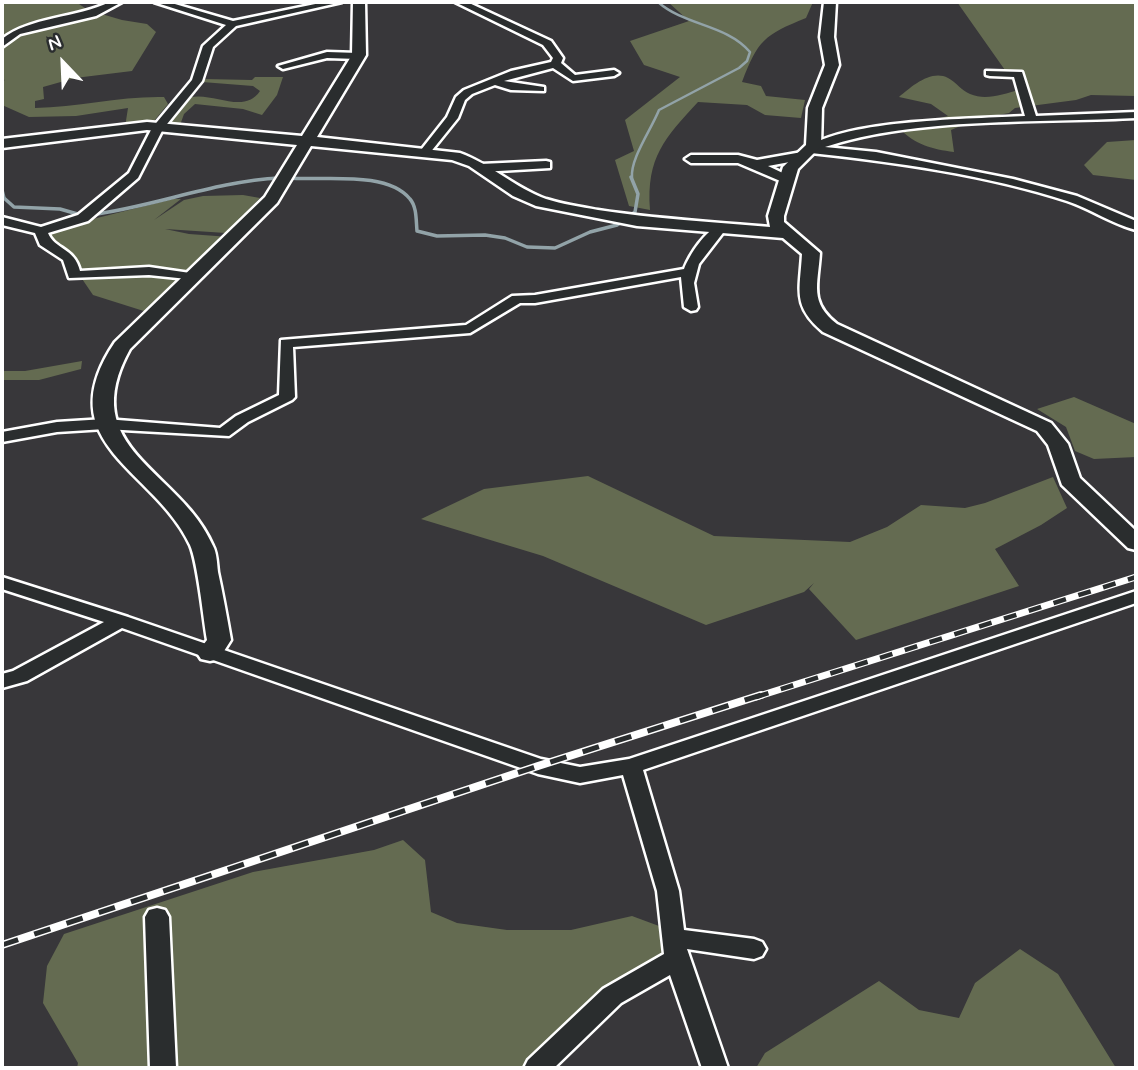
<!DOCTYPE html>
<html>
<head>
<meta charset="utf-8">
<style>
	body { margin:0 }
	#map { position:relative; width:1138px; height:1070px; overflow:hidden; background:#38373a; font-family:Mynerve,sans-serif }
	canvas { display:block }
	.frame { position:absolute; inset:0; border:4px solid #fff; pointer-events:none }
	.north { position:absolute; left:28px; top:28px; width:70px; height:70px; -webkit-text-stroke:5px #2a2d2e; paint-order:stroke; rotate:337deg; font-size:19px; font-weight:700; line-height:28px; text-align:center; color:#fff }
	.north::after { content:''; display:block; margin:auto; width:24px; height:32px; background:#fff; clip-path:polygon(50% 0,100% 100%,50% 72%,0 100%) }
</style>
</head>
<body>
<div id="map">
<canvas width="1138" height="1070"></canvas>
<div class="frame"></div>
<div class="north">N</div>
</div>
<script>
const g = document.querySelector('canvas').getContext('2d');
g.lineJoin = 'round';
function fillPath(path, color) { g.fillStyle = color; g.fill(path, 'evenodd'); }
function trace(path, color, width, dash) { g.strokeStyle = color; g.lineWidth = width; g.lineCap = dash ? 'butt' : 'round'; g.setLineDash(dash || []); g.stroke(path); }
const green = new Path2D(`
	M2,2h74l12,8 34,10 25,4 9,8 -24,39 -57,7 -32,9 1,12 -9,2v7c43,-1 86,-12 129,-11l4,7 -19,23h-24l3,-19 -52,8 -47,1 -27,-12v-27l3,3 -3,-5z
	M668,2h145l-7,16c-42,17 -48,22 -64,64l19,4 5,10 39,4 -4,18 -36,-3 -18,-10 -49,-3c-33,36 -52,55 -48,108l-21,-4 -14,-46 19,-9 -9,-31 55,-43 -36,-12 -14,-24 59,-20z
	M957,2h179v94l-45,-1 -15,5 -61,8 -6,5 -32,6 -26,11 3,22c-22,-3 -39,-7 -55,-24l49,-12 -17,-12 -32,-7c12,-10 32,-28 49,-19 8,4 14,13 22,16 16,7 33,0 49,-4z
	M255,77h28l-6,18 -15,20 -19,-6 -48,-5 -11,10 -5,14 -19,-3c7,-7 14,-18 22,-24 23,-16 60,17 78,-10l-7,-5 -51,-4 1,-3 49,1z
	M1136,140v40l-43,-5 -9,-10 23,-23z
	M243,195l17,3 -34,35 -61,-4 24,5 41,3 -80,76 -57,-18 -17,-25 -35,-38 132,-33h8l-27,21 30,-20 19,-4z
	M82,361l-1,8 -42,11h-37v-9h23z
	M1074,397l62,27v33l-42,2 -19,-8 -9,-24 -29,-18z
	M588,476l126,60 136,6 37,-15 34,-22 44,3 20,-5 68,-26 14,31 -26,17 -46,24 24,37 -163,54 -47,-51 5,-6 -10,9 -98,33 -163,-69 -122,-37 63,-30z
	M403,840l22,20 6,52 26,11 50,7h64l61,-14 27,10 3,30 -64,61 -71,51h-450l1,-5 -35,-60 4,-37 17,-32 189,-62 121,-22z
	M1020,949l38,25 58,94h-360l9,-15 114,-72 40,29 40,8 16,-35z`);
const streamFar1 = new Path2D(`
	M274,178h6
	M289,178h3
	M632,178c-2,-19 19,-48 27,-68l80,-42 8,-7 3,-9c-24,-28 -65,-26 -92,-50`);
const stream = new Path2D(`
	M289,178c33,3 98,-8 121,21 7,8 6,22 7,32l20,5 48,-1 20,3 22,9 28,1 35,-16 27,-7 18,-13 3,-18 -7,-17
	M2,190l2,8 10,9 46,2 21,6
	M90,215c64,-8 125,-34 190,-37`);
const minor = new Path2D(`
	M110,2h12l-26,14 -76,18 -18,13v-8c27,-22 75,-21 108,-37z
	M154,2h14l65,19 92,-19h17l-106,24 -23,21 -11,34 -39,48 -25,49 -50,43 -40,12c6,16 27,15 32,38l69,-4 48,7v6l-48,-5 -80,3 -6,-18 -23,-15 -5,-12 -33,-8v-8l39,10 37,-12 51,-42 23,-45 40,-48 11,-34 23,-21z
	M455,2h12l84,39 12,17 -2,5 14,12 39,-5 5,3 -5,3 -41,5 -20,-13 -49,13 40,6v4l-33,-1 -16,-5 -23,9 -7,6 -7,18 -29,36h-8v-4l26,-33 9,-20 8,-7 47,-19 40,-9 2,-4 -10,-13z
	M327,52l31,1 5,3 -5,3 -31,-1 -44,11 -5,-3z
	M986,71l36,1 14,44 100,-4v6c-96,5 -220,-1 -311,29l51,5 137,27 64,17 59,25v9c-24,-6 -45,-21 -69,-29 -80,-26 -172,-39 -256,-48l-6,-4c40,-30 168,-30 220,-33l-11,-39 -24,-1 -4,-1z
	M802,152l4,1v6l-38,7 21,10v6l-4,1 -47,-20h-47l-6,-4 6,-4h47l19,5z
	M546,161l4,1v6l-69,4 -6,-4 6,-4z
	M720,225l6,4 -27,35 -5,19 4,24 -2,3 -5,1 -7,-4 -3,-30 -146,26h-15l-50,30 -177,14 2,50 -3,3 -44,22 -19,14 -124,-7 -48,3 -55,10v-10l55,-10 48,-3 115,9 16,-12 43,-21 2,-55 185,-15 46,-29 23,-1 149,-26c6,-15 21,-38 36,-44z
	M2,577l126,40 413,142 39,8 49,-8 507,-168v12l-493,167 36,121 5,39 70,9 8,3 4,7 -4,7 -8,3 -67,-10 41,119h-26l-32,-93 -49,28 -67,65h-30l4,-8 75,-71 61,-35 -7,-63 -34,-116 -43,8 -42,-9 -416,-146 -95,53 -25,7v-14l11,-3 91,-49 -102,-33z
	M157,908l8,2 4,7 7,151h-26l-5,-151 4,-7z`);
const tertiary = new Path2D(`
	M353,2h12l1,53 -49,82 143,16c31,11 55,35 86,46 16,5 35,8 52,11 57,9 115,12 172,17l-2,-11 15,-49 23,-22 2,-37 17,-43 -5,-28 4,-35h12l-2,35 5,28 -17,43 -1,38 -23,23 -14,47v6l36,31c-2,32 -11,49 17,71l214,99 17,21 12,34 56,53v19l-8,-2 -66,-63 -14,-40 -11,-14 -214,-99c-31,-26 -23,-41 -21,-78l-19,-16 -146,-12 -101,-20 -23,-10 -44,-30 -17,-6 -141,-14 -34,57 -147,146c-56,101 50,120 83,197 4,7 4,18 5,26 5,23 9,45 13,68l-12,19 -9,2 -9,-2 -4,-6 10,-13c-4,-23 -9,-77 -17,-95 -35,-76 -144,-101 -75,-203l150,-145 32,-52 -150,-15 -145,18v-9l145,-17 155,14 50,-81z`);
const railFar1 = new Path2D(`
	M756,697l380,-120`);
const rail = new Path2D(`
	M2,945l536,-179 223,-71`);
fillPath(green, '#646b51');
trace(streamFar1, '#92a3a8', 2.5);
trace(stream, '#92a3a8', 3.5);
trace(minor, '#fff', 5);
trace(tertiary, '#fff', 5);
fillPath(minor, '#2a2d2e');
fillPath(tertiary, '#2a2d2e');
trace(railFar1, '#fff', 7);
trace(rail, '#fff', 8);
trace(railFar1, '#2a2d2e', 4.5, [13]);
trace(rail, '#2a2d2e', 5, [17]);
</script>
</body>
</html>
